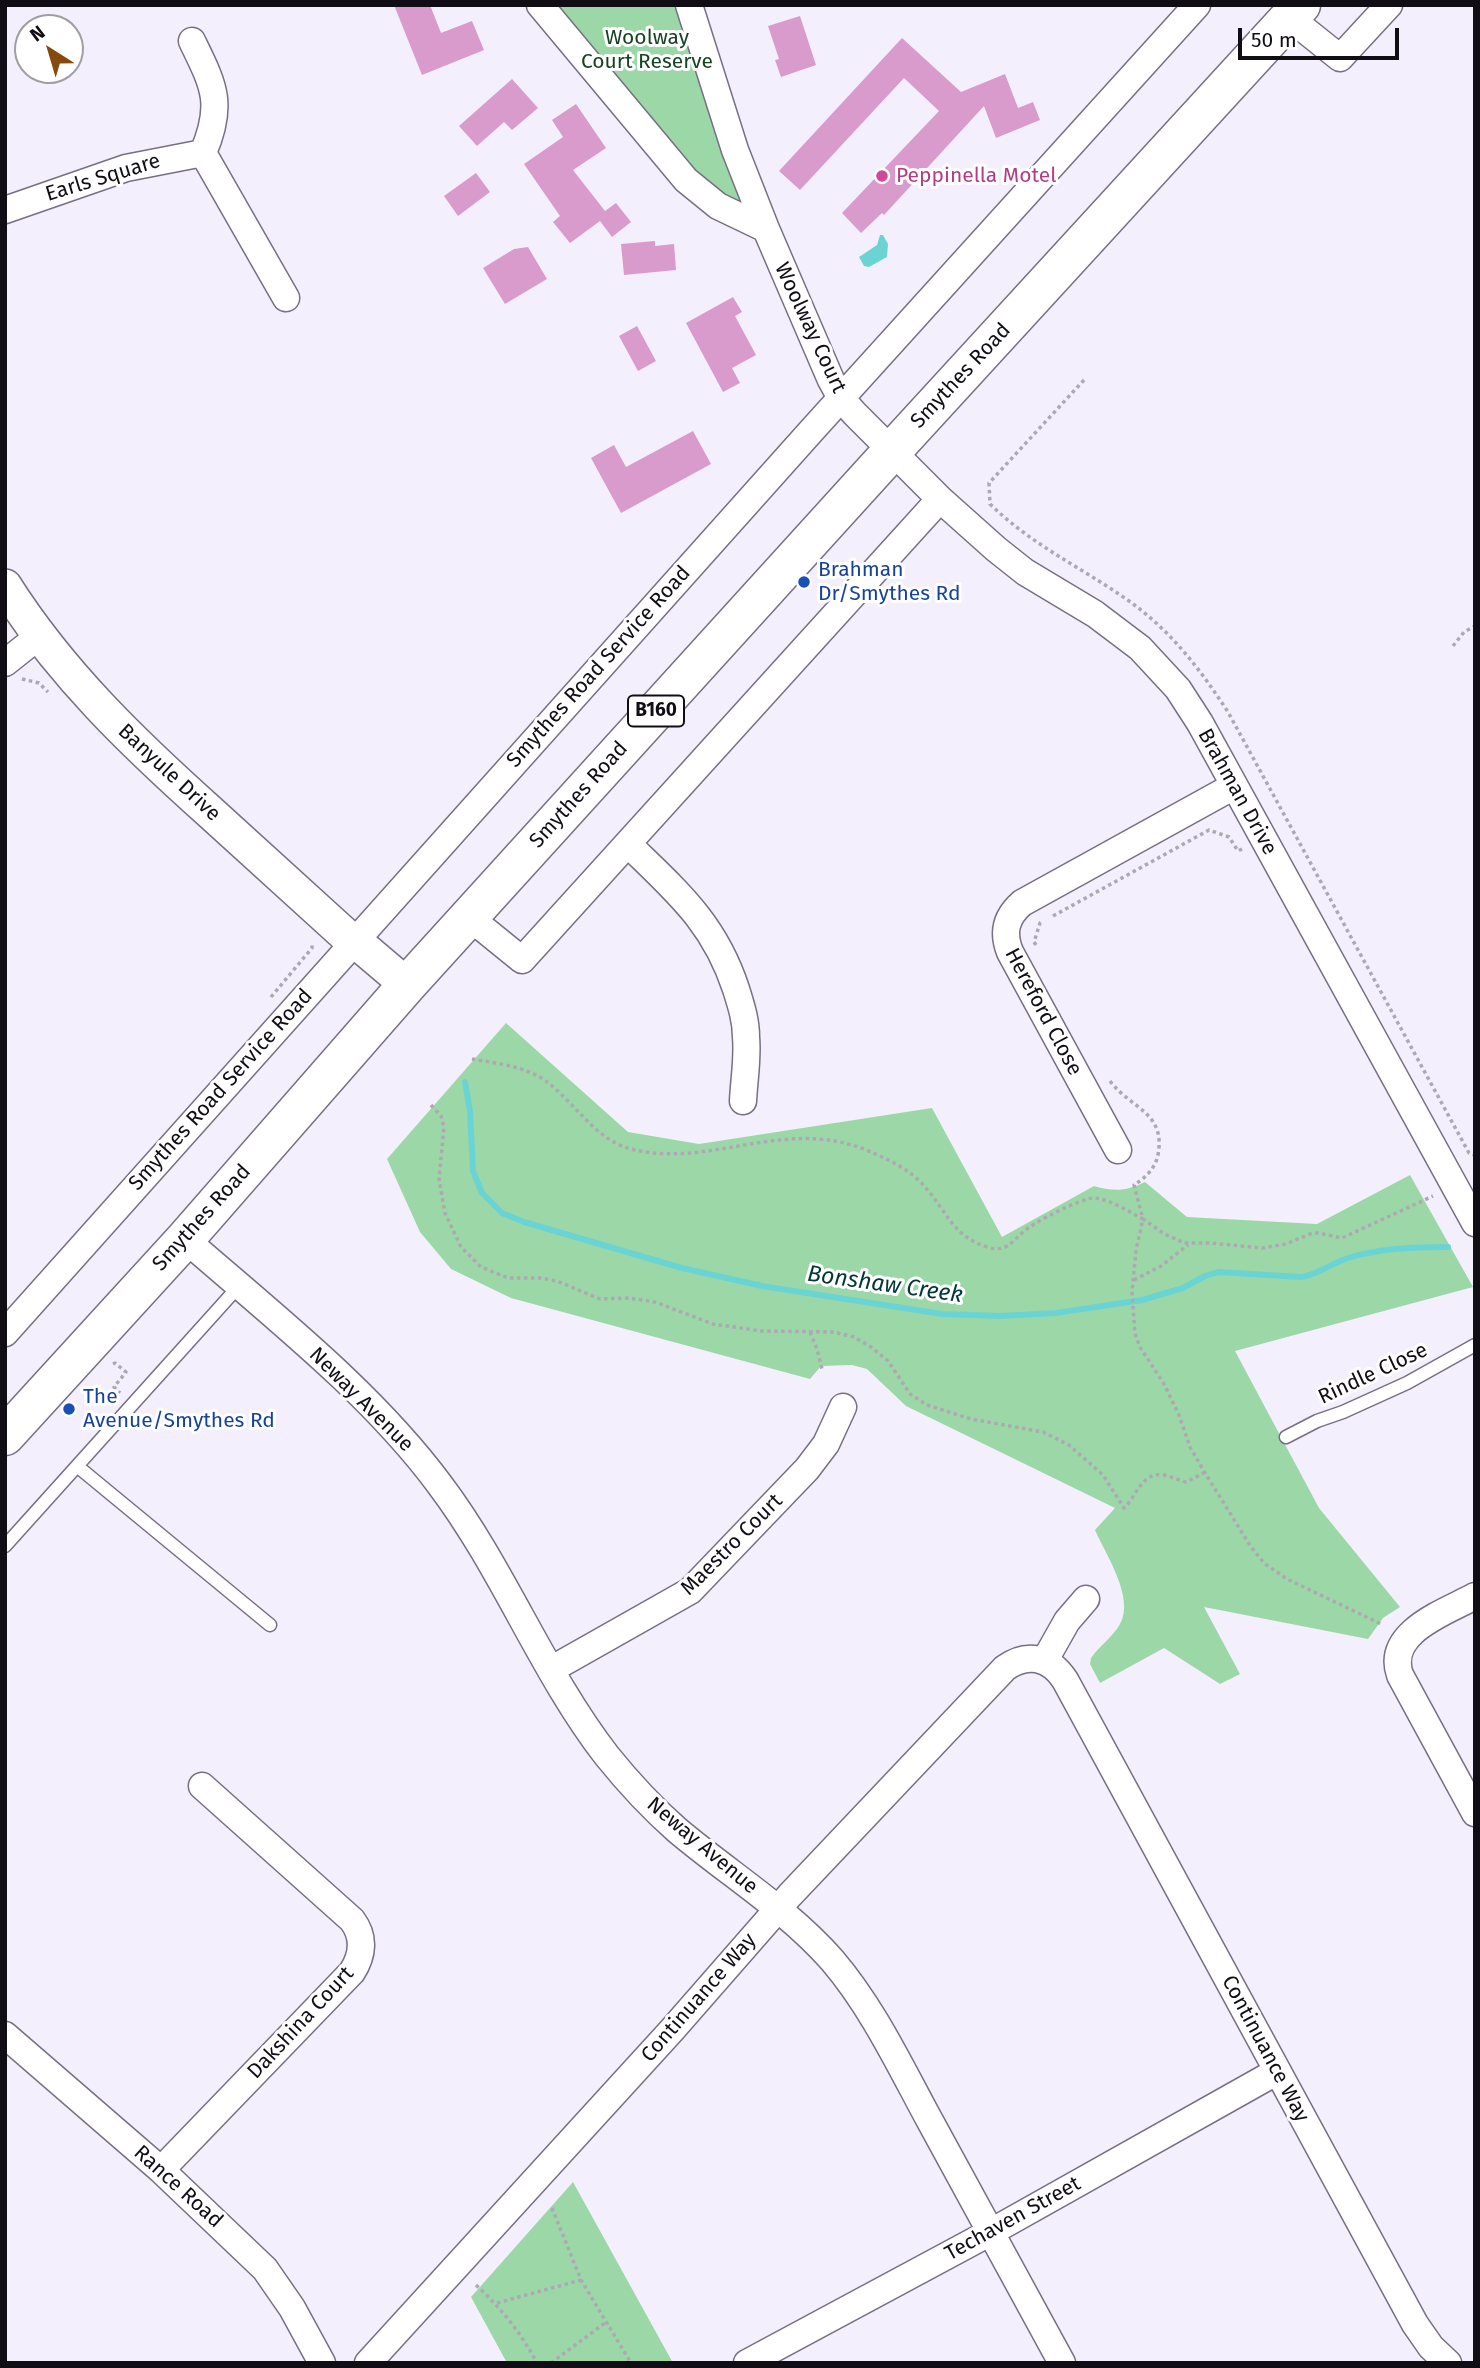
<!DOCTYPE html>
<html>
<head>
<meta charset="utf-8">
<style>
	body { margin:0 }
	#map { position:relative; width:1480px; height:2368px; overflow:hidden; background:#f4effc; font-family:"Fira Sans",sans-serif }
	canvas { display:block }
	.frame { position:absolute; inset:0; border:7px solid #100d14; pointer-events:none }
	.north { position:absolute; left:14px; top:14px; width:70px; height:70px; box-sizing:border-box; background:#fff; border:2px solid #9f9ea1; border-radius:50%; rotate:323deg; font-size:19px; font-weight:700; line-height:28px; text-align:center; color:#100d14 }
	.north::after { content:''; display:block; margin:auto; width:24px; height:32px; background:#88490e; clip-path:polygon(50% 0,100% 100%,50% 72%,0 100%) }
	.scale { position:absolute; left:1238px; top:28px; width:161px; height:32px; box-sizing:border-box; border:4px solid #100d14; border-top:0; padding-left:9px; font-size:21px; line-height:24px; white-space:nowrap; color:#100d14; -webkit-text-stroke:5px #fff; paint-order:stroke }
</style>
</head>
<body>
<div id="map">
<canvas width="1480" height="2368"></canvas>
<div class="frame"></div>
<div class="north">N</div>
<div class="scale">50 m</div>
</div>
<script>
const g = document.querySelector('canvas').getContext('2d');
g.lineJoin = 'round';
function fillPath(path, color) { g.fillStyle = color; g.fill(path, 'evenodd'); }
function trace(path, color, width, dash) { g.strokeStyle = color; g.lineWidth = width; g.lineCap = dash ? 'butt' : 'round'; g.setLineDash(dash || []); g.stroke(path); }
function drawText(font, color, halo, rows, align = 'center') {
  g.font = font + ' "Fira Sans",sans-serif'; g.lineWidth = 6; g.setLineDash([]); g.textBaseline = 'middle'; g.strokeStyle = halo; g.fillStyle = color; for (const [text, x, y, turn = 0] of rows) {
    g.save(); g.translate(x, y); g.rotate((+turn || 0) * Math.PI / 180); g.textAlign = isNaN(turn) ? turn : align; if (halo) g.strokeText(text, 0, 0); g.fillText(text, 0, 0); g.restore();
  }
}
const green = new Path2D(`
	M551,5h129l66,203 -47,-26z
	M506,1023l122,109 71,12 233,-36 70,129 92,-51c20,6 33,5 51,-4l42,35 130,7 93,-49 63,112 -238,64 84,157 81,99 -17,11 -15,21 -164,-32 36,67 -20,10 -56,-36 -64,35 -10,-19 1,-6c8,-12 22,-21 29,-34 15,-26 -14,-69 -25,-94l20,-22 -209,-102 -39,-37 -15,-4 -31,1 -11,13 -299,-81 -60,-29 -31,-37 -33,-73z
	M573,2182l100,181h-166l-36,-66z`);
const water = new Path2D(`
	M880,235h3l5,9 -1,13 -18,10 -5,-1 -5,-9 18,-12z`);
const stream = new Path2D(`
	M465,1082l5,29 3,60 9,22 20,20 22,9 158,46 80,18 180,28 58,2 56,-3 86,-13 41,-12 22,-12 13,-4 84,5c17,-3 30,-14 46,-19 32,-10 67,-11 100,-11`);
const building = new Path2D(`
	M394,5h36l11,28 31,-12 12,29 -62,25z
	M800,16l16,49 -35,12 -6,-17 4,-1 -11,-33z
	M902,38l59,54 44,-18 13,34 15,-6 7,18 -44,18 -12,-32 -100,109 -2,-2 -21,20 -19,-20 97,-102 -35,-33 -104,112 -21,-19z
	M512,79l26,29 -26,22 -8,-8 -27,24 -18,-20z
	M576,104l30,44 -33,22 32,41 11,-8 15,19 -19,15 -12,-16 -30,22 -17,-21 7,-6 -36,-52 39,-27 -11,-17z
	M476,173l14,19 -32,24 -14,-20z
	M655,241v5l19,-2 2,26 -52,5 -3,-31z
	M528,247l19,32 -42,25 -22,-36 31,-19z
	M733,297l9,15 -7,4 21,39 -24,13 8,15 -17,9 -37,-69z
	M637,326l19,35 -18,10 -19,-35z
	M693,431l18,33 -90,49 -30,-55 23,-13 12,22z`);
const path = new Path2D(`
	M1084,380l-95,103 1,21c43,42 91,63 139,97 42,30 71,68 99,111l241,441 6,2
	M1453,646l11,-14 11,-6
	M22,679l17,4 9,9
	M1053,916l156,-86 20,7 9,14 6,-3
	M1036,945l-2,-3 6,-19 3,-2
	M271,997l41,-49v-5
	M472,1059c23,4 51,7 71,20 32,22 52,63 92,71 79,18 152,-35 236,2 18,8 40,18 53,34 23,25 28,50 63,61 18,6 24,-4 36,-15 9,-9 58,-34 71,-34 16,1 35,14 49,21l-7,31 -4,42 3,42 5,13 24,37 15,31 11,32 15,26 46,74 14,17 22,15 94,45
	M1110,1081c21,28 56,31 48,74 -3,14 -13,23 -24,30l9,34 20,14 21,10h26l52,5 24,-4 24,-10 8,-1 24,5 91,-42
	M431,1105l10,11 3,11 -5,52 6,34 16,34 20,20 27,11h33l16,3 43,18 29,-1 26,4 58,22 48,7 73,1 20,5 17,10 17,14 22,33 17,11 44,14 72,13 26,13 34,30 21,33c13,-12 18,-37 40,-33 8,2 15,5 22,7l18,-9
	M1134,1280l27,-14 27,-21
	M810,1332l7,17 5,20
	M113,1364l2,-1 11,9 -12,15 6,6
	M144,1415l8,7
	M552,2208l29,72 50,83
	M476,2285c25,23 45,48 61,78
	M497,2303l84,-23
	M551,2363l54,-40`);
const service = new Path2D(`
	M1286,1437l31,-16 26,-9 64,-29 68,-38
	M77,1466l193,159
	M5,1546l234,-260`);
const minor = new Path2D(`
	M540,5l146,175 32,26 48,23
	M689,5l46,145 31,79 65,151 10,18 13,15 86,86 56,50 29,23 70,42 45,34 38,41 22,34 275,500
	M1290,18l50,40 49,-53
	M192,41c22,45 32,63 11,112
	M5,210l121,-42 77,-15 83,145
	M5,663l34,-27
	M628,844c48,47 86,78 108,145 5,16 10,31 10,48 2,21 -2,43 -3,64
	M469,917l53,43 418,-461
	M1118,1150l-108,-198c-8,-20 -4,-35 12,-49l212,-117
	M185,1239c87,76 186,153 255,246 64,85 102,187 167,271 21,26 45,52 70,74 52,44 110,79 155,130 41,48 68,106 98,161 44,80 88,161 132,242
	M5,1333l808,-904 384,-424
	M1475,1596c-29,16 -90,36 -75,79l75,138
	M1045,1660l22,-39 19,-22
	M552,1669l138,-78 117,-122 19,-25 17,-37
	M5,2035l156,135 104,99 27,39 30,55
	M161,2170l191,-198c11,-17 13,-35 0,-52l-150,-134
	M368,2363l304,-333 118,-135 215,-227c22,-16 45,-11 60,12l350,644 16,23 17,16
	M747,2363l244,-131 285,-160`);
const tertiary = new Path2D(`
	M5,586c56,88 128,157 205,226 47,43 95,86 143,130
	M354,940l53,45`);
const primary = new Path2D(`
	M5,1436l180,-197 222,-254 485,-534 409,-446`);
const markers = [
	[882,176,7,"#d1479c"],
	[804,582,7,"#1a4fb4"],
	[69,1409,7,"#1a4fb4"]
];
const shields = [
	[656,711,56]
];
const shieldNames = [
	["B160",656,711]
];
const parkNames = [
	["Woolway",647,38],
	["Court Reserve",647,62]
];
const hotelNames = [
	["Peppinella Motel",896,176]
];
const streetNames = [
	["Earls Square",103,178,-17],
	["Woolway Court",810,328,65],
	["Smythes Road",961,376,-47],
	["Smythes Road Service Road",599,667,-48],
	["Banyule Drive",169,773,43],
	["Brahman Drive",1237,792,61],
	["Smythes Road",579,795,-48],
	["Hereford Close",1043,1012,62],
	["Smythes Road Service Road",221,1090,-48],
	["Smythes Road",202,1218,-48],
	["Rindle Close",1373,1374,-25],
	["Neway Avenue",361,1400,45],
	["Maestro Court",732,1545,-45],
	["Neway Avenue",702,1846,40],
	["Continuance Way",699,1998,-49],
	["Dakshina Court",301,2023,-47],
	["Continuance Way",1265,2049,62],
	["Rance Road",178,2187,42],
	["Techaven Street",1013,2219,-29]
];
const transitNames = [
	["Brahman",818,570],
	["Dr/Smythes Rd",818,594],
	["The",83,1397],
	["Avenue/Smythes Rd",83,1421]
];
const waterNames = [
	["Bonshaw Creek",885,1285,8]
];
fillPath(green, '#9cd8a7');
fillPath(water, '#6ad4d4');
trace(stream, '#6ad4d4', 6);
fillPath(building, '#d99bcc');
trace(service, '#776f83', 15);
trace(minor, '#776f83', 29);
trace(tertiary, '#776f83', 36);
trace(primary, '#776f83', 41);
trace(path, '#ada8b3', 3.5, [3.5, 3.5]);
trace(service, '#fff', 12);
trace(minor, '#fff', 26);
trace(tertiary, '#fff', 33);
trace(primary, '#fff', 38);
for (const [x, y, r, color] of markers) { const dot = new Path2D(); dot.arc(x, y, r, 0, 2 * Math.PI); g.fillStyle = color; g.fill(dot); trace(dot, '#fff', 2.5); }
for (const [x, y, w] of shields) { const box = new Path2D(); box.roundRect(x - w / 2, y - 15.5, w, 31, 5); g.fillStyle = '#fff'; g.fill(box); trace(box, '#100d14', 2); }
drawText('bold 19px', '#100d14', null, shieldNames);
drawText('21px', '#164423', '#fff', parkNames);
drawText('21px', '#b23c85', '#fff', hotelNames, 'left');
drawText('21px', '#100d14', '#fff', streetNames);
drawText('21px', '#164399', '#fff', transitNames, 'left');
drawText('italic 23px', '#023738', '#fff', waterNames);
</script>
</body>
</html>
